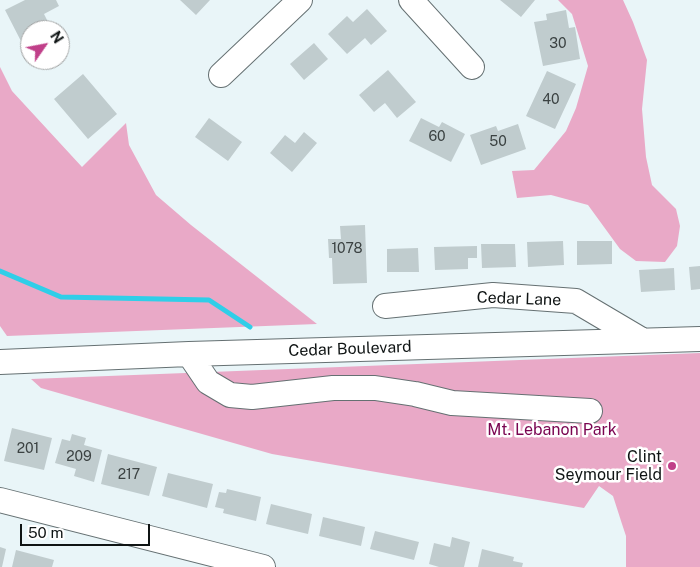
<!DOCTYPE html>
<html>
<head>
<meta charset="utf-8">
<style>
	body { margin:0 }
	#map { position:relative; width:700px; height:567px; overflow:hidden; background:#e9f5f8; font-family:"Public Sans",sans-serif }
	canvas { display:block }
	.north { position:absolute; left:20px; top:20px; width:50px; height:50px; box-sizing:border-box; background:#fff; border:1px solid #9fa1a1; border-radius:50%; rotate:57deg; font-size:14px; font-weight:700; line-height:20px; text-align:center; color:#0f1414 }
	.north::after { content:''; display:block; margin:auto; width:18px; height:22px; background:#c03f89; clip-path:polygon(50% 0,100% 100%,50% 72%,0 100%) }
	.scale { position:absolute; left:20px; top:524px; width:130px; height:22px; box-sizing:border-box; border:2px solid #0f1414; border-top:0; padding-left:6px; font-size:15px; line-height:18px; white-space:nowrap; color:#0f1414; -webkit-text-stroke:4px #fff; paint-order:stroke }
</style>
</head>
<body>
<div id="map">
<canvas width="700" height="567"></canvas>
<div class="north">N</div>
<div class="scale">50 m</div>
</div>
<script>
const g = document.querySelector('canvas').getContext('2d');
g.lineJoin = 'round';
function fillPath(path, color) { g.fillStyle = color; g.fill(path, 'evenodd'); }
function trace(path, color, width, dash) { g.strokeStyle = color; g.lineWidth = width; g.lineCap = dash ? 'butt' : 'round'; g.setLineDash(dash || []); g.stroke(path); }
function drawText(font, color, halo, rows, align = 'center') {
  g.font = font + ' "Public Sans",sans-serif'; g.lineWidth = 5; g.setLineDash([]); g.textBaseline = 'middle'; g.strokeStyle = halo; g.fillStyle = color; for (const [text, x, y, turn = 0] of rows) {
    g.save(); g.translate(x, y); g.rotate((+turn || 0) * Math.PI / 180); g.textAlign = isNaN(turn) ? turn : align; if (halo) g.strokeText(text, 0, 0); g.fillText(text, 0, 0); g.restore();
  }
}
const green = new Path2D(`
	M558,0h65l10,22 14,38 -5,49 4,48 6,28 24,24 4,17 -3,20 -12,16 -29,-1 -16,-12 -32,-44 -37,-10 -34,3 -5,-27 22,-1 32,-39 10,-23 12,-42 -16,-52z
	M0,67l12,24 70,76 44,-44 3,22 27,50 35,30 126,99 -310,12 -7,-10z
	M700,353v214h-74v-31l-4,-12 -9,-28 -14,-10 -15,22 -312,-54 -231,-66 -10,-9z`);
const stream = new Path2D(`
	M0,271l61,26 148,3 41,27`);
const building = new Path2D(`
	M25,0h31l3,6 -15,8 8,16h-22v14l-6,3 -19,-37z
	M180,0h30l-14,15z
	M500,0h35l-14,17z
	M367,9l20,22 -16,14 -6,-7 -18,16 -19,-20 19,-18 6,6z
	M566,10l3,18 6,-1 5,32 -37,7 -9,-44 13,-2 -1,-6z
	M314,43l14,16 -24,21 -14,-16z
	M388,70l28,32 -19,16 -12,-15 -11,9 -15,-17z
	M547,71l29,13 -21,45 -29,-13z
	M83,74l34,40 -29,25 -34,-40z
	M209,118l33,24 -14,19 -33,-24z
	M421,118l18,9 3,-5 23,12 -14,28 -42,-21z
	M518,124l8,25 -45,16 -11,-30 26,-9 2,5z
	M304,132l13,11 -25,29 -22,-19 15,-18 10,8z
	M365,225l2,58 -34,1 -1,-26h-3l-1,-19h13l-1,-13z
	M563,241l1,24 -36,2 -1,-25z
	M577,241h35v23l-35,1z
	M481,244h34l1,23 -34,1z
	M477,246v12h-9v11l-33,1 -1,-23z
	M418,248l1,24h-32v-23z
	M700,266v23l-9,1 -2,-23z
	M674,268l1,22 -34,2 -2,-22z
	M12,428l40,10 -8,32 -40,-9z
	M72,434l14,4 -2,7 18,5 -8,32 -20,-6 2,-7 -21,-6 7,-24 8,2z
	M108,454l49,13 -8,29 -48,-12z
	M168,473l45,11 -6,24 -45,-12z
	M227,489l34,8 -5,24 -33,-8 1,-4 -9,-2 4,-15 7,1z
	M271,504l41,10 -4,20 -42,-10z
	M323,517l42,10 -4,19 -42,-10z
	M375,531l44,11 -5,18 -44,-11z
	M452,537l18,5 -6,25h-25l-10,-3 5,-21 16,4z
	M0,547l6,2 -4,18h-2z
	M482,549l32,8 -1,4 10,2 -1,4h-44z
	M16,550l38,10 -2,7h-40z`);
const minor = new Path2D(`
	M411,0l61,67
	M221,75l79,-75
	M385,306l108,-11 83,6 66,39
	M189,354l19,28 22,13 22,2 81,-9h42l40,6 37,9 138,8
	M0,362l189,-8 511,-15
	M0,500l263,67`);
const markers = [
	[672,466,5,"#c03f89"]
];
const numberNames = [
	["30",558,44],
	["40",551,100],
	["60",437,137],
	["50",498,142],
	["1078",347,249],
	["201",28,449],
	["209",79,457],
	["217",129,475]
];
const streetNames = [
	["Cedar Lane",519,299,2],
	["Cedar Boulevard",350,349,-2]
];
const parkNames = [
	["Mt. Lebanon Park",552,430]
];
const poiNames = [
	["Clint",662,457],
	["Seymour Field",662,475]
];
fillPath(green, '#e9a9c7');
trace(stream, '#30cee8', 5);
fillPath(building, '#c0ccce');
trace(minor, '#657072', 26);
trace(minor, '#fff', 24);
for (const [x, y, r, color] of markers) { const dot = new Path2D(); dot.arc(x, y, r, 0, 2 * Math.PI); g.fillStyle = color; g.fill(dot); trace(dot, '#fff', 2); }
drawText('14px', '#3b4242', null, numberNames);
drawText('16px', '#0f1414', '#fff', streetNames);
drawText('16px', '#7a0551', '#fff', parkNames);
drawText('16px', '#0f1414', '#fff', poiNames, 'right');
</script>
</body>
</html>
